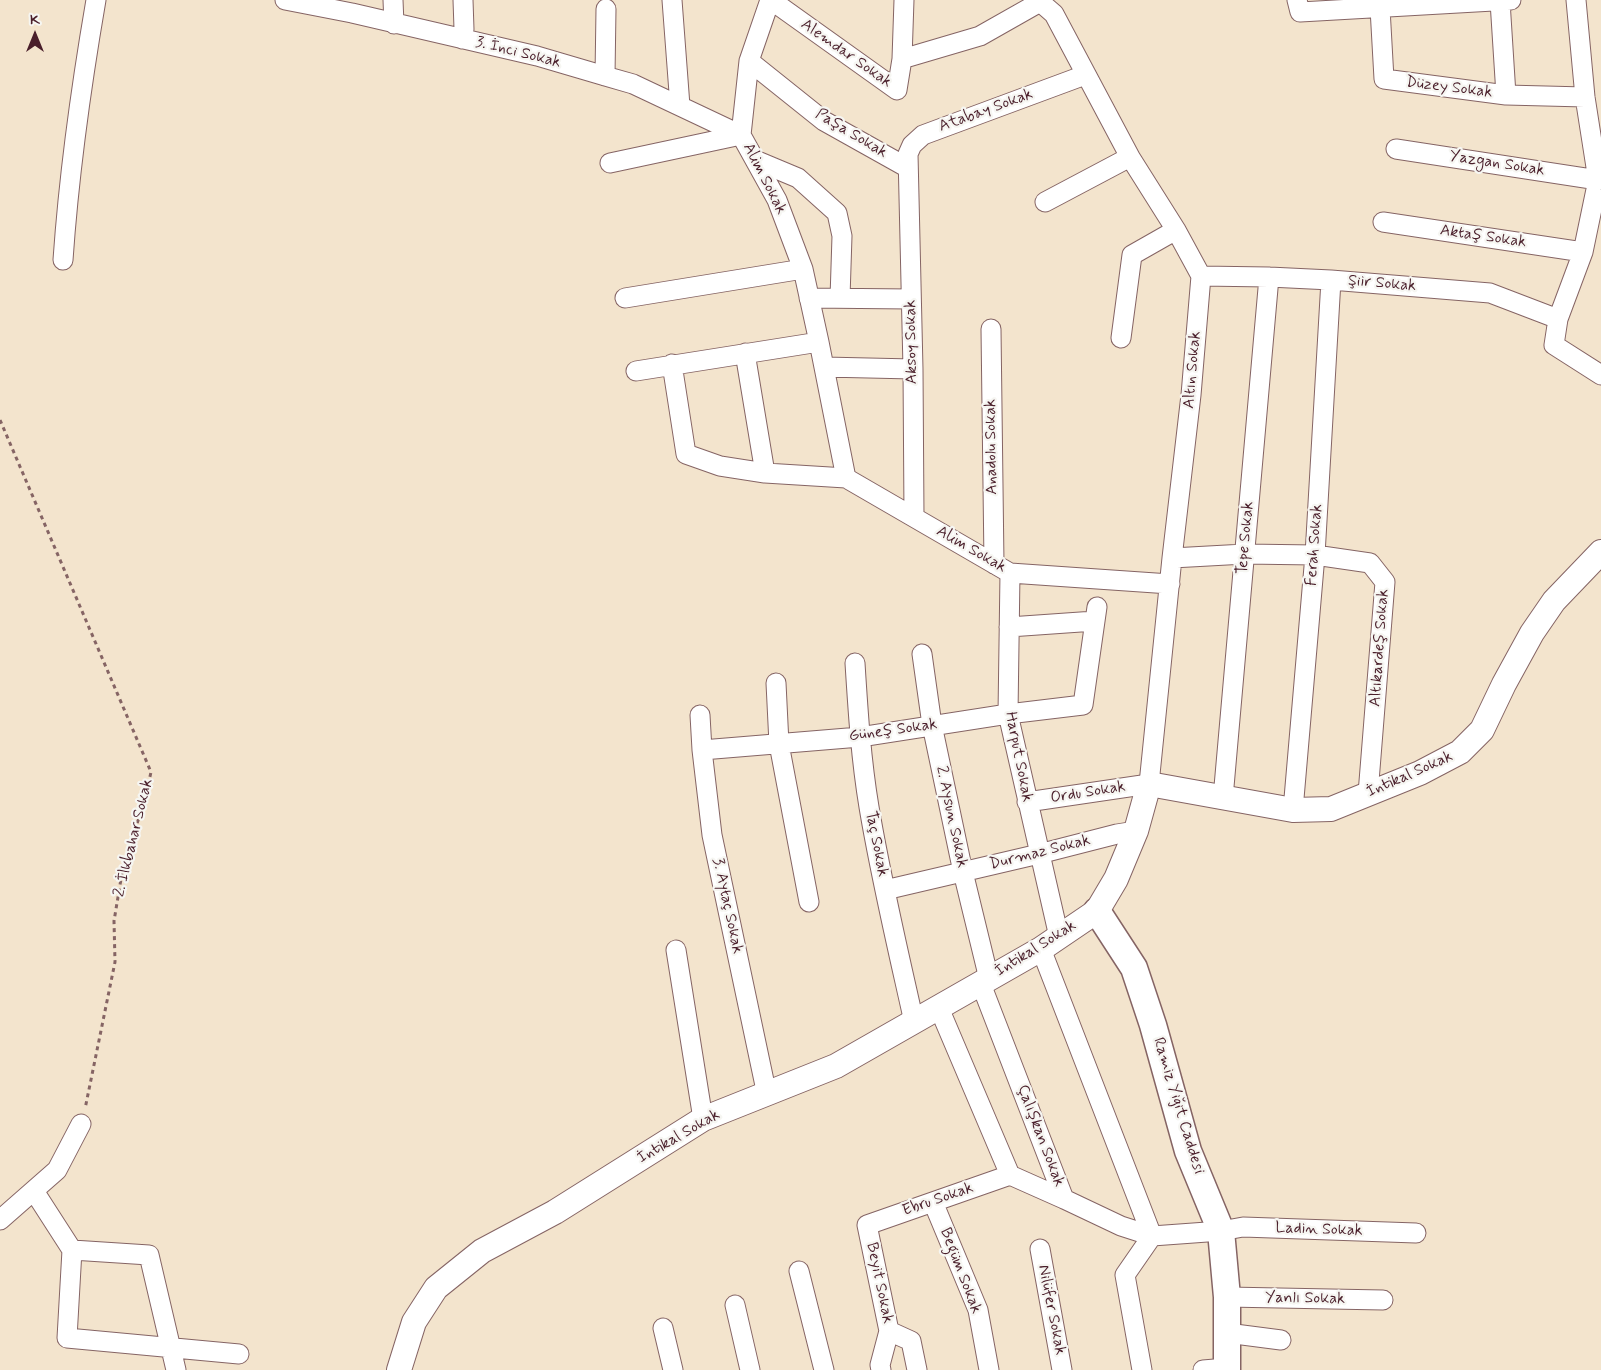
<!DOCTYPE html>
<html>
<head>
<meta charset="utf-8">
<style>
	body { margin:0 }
	#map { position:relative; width:1601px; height:1370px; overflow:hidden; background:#f3e4cd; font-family:Mynerve,sans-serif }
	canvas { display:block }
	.north { position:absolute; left:10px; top:10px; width:50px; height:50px; -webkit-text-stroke:4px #f6f6f2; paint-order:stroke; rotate:0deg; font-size:14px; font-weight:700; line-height:20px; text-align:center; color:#4a1f2b }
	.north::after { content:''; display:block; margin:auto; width:18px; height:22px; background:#4a1f2b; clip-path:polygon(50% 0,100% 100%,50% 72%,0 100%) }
</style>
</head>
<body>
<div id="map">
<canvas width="1601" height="1370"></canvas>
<div class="north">K</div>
</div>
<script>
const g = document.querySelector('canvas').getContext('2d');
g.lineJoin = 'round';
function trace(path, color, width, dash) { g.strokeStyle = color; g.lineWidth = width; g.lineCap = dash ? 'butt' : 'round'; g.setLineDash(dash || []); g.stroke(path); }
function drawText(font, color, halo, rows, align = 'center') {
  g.font = font + ' Mynerve,sans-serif'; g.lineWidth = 4.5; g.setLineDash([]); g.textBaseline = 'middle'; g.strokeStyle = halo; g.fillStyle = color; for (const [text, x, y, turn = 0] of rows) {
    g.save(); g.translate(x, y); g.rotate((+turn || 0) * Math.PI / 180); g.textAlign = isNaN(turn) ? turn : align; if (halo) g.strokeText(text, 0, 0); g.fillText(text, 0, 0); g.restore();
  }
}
const path = new Path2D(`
	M0,420l151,352 -6,27 -22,68 -9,54 1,41 -30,147`);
const minor = new Path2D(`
	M285,0l67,13 185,43 68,20 28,8 108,51
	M393,0l1,24
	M672,0l8,106
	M770,0l-21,61 -8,74 36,65 26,69 16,73 27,136 164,95 160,11
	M771,0l126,90 5,-31
	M904,0l-2,59 78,-23 60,-34
	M1297,0l3,12 211,-12
	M1576,0l9,97 13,83 -15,72 -25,67 -4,26 47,30
	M1500,1l6,94
	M1380,8l4,71 122,16 79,2
	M462,39l2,-10 -1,-29
	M749,61l75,60 84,47
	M605,76l1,-67
	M1396,149l202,31
	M755,160l43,18 39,35 5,23 -2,62
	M610,163l131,-28
	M1045,202l85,-45
	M1383,222l200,30
	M63,260c6,-87 18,-173 33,-260
	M1201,276l68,1 62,3 159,13 68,26
	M625,298l178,-29
	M809,298l102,1
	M991,329l3,235
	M1121,338l11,-83 44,-25
	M745,353l20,120
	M672,364l14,90 34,12 45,7 81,5
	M824,367l89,2
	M636,371l183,-29
	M914,517l-1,-148 -5,-215 4,-9 11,-10 162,-60
	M1172,558l73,-4 70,1 55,8 15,19 -17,212
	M1010,573l-2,141 51,223
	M1009,627l86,-6
	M922,654l10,71 31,147 26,107
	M855,663c3,48 6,96 14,144 12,72 29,143 45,215
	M776,683l3,61 30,158
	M700,715l2,35 10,85 55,260
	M702,750l158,-13 148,-23 75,-9 14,-98
	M1223,798l46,-521
	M1027,802l122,-18 23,-226 19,-163 10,-119 -25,-46 -46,-73 -76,-143 -16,-14
	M1293,810l22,-255 16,-275
	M885,890l154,-36 78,-20 19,-3
	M1041,949l111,287 -27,39 17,95
	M676,950l27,169
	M981,984l83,215 57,27 31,10 69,-5 22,-4 173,6
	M939,1008l71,167 54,24
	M34,1191l38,59 -5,88 172,16
	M933,1202l45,108 11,60
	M0,1220l57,-50 24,-46
	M1040,1249l22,121
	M72,1250l77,5 27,115
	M799,1271l25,99
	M1227,1297l156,3
	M735,1305l15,65
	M663,1328l10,42
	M889,1331l22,10 6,29
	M1227,1333l54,7
	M881,1370l-1,-5 9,-34 -22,-106 143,-50
	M1203,1370l24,-2`);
const tertiary = new Path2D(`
	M399,1370l15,-48 22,-34 46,-37 73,-39 148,-93 133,-53 205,-117 56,-38 19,-32 20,-48 13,-47 144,26 38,-1 89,-36 40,-21 22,-22 22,-46 28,-51 22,-32 47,-49`);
const secondary = new Path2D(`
	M1097,911l37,57 19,57 35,126 33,80 6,66v73`);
const streetNames = [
	["3. İnci Sokak",518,53,14],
	["Alemdar Sokak",846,54,35],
	["Düzey Sokak",1449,88,7],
	["Atabay Sokak",986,111,-20],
	["Paşa Sokak",851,134,31],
	["Yazgan Sokak",1497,164,9],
	["Alim Sokak",764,179,63],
	["Aktaş Sokak",1483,237,8],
	["Şiir Sokak",1382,284,5],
	["Aksoy Sokak",912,342,-91],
	["Altın Sokak",1193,370,-85],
	["Anadolu Sokak",992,447,-91],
	["Tepe Sokak",1246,538,-85],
	["Ferah Sokak",1315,545,-86],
	["Alim Sokak",971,550,30],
	["Altıkardeş Sokak",1380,648,-86],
	["Güneş Sokak",893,731,-8],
	["Harput Sokak",1018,757,79],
	["İntikal Sokak",1410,775,-24],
	["Ordu Sokak",1088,793,-9],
	["2. Aysun Sokak",951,817,78],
	["2. İlkbahar Sokak",134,838,-76],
	["Taç Sokak",876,844,79],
	["Durmaz Sokak",1040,853,-14],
	["3. Aytaç Sokak",727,906,78],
	["İntikal Sokak",1036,949,-32],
	["Ramiz Yiğit Caddesi",1178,1106,73],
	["Çalışkan Sokak",1040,1136,69],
	["İntikal Sokak",679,1137,-30],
	["Ebru Sokak",938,1200,-19],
	["Ladin Sokak",1319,1230,2],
	["Begüm Sokak",960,1271,69],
	["Beyit Sokak",879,1283,78],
	["Yanlı Sokak",1305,1299,1],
	["Nilüfer Sokak",1051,1310,79]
];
trace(minor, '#856464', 21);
trace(tertiary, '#856464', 26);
trace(secondary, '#856464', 29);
trace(path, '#856464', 3, [4, 4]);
trace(minor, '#fff', 19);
trace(tertiary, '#fff', 24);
trace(secondary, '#fff', 26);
drawText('16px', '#4a1f2b', '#f6f6f2', streetNames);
</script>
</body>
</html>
